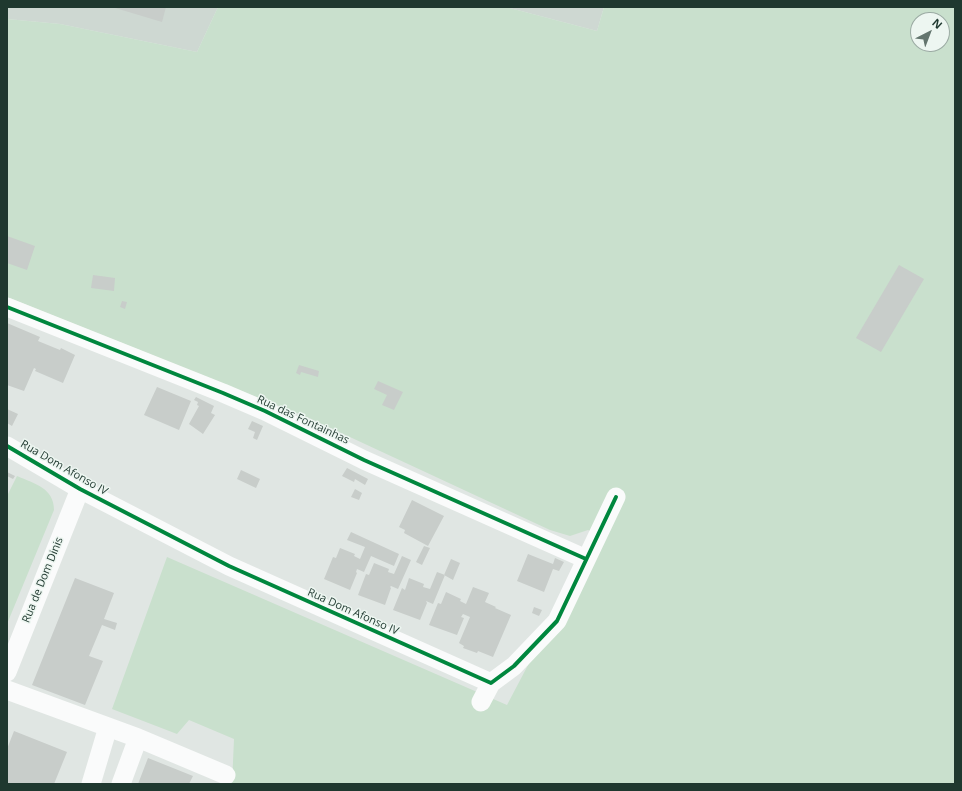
<!DOCTYPE html>
<html>
<head>
<meta charset="utf-8">
<style>
	body { margin:0 }
	#map { position:relative; width:962px; height:791px; overflow:hidden; background:#e0e6e3; font-family:"Open Sans",sans-serif }
	canvas { display:block }
	.frame { position:absolute; inset:0; border:8px solid #1f382f; pointer-events:none }
	.north { position:absolute; left:910px; top:12px; width:40px; height:40px; box-sizing:border-box; background:#edf6f1; border:1px solid #9baaa3; border-radius:50%; rotate:42deg; font-size:11px; font-weight:700; line-height:16px; text-align:center; color:#1f382f }
	.north::after { content:''; display:block; margin:auto; width:14px; height:18px; background:#63756e; clip-path:polygon(50% 0,100% 100%,50% 72%,0 100%) }
</style>
</head>
<body>
<div id="map">
<canvas width="962" height="791"></canvas>
<div class="frame"></div>
<div class="north">N</div>
</div>
<script>
const g = document.querySelector('canvas').getContext('2d');
g.lineJoin = 'round';
function fillPath(path, color) { g.fillStyle = color; g.fill(path, 'evenodd'); }
function trace(path, color, width, dash) { g.strokeStyle = color; g.lineWidth = width; g.lineCap = dash ? 'butt' : 'round'; g.setLineDash(dash || []); g.stroke(path); }
function drawText(font, color, halo, rows, align = 'center') {
  g.font = font + ' "Open Sans",sans-serif'; g.lineWidth = 3; g.setLineDash([]); g.textBaseline = 'middle'; g.strokeStyle = halo; g.fillStyle = color; for (const [text, x, y, turn = 0] of rows) {
    g.save(); g.translate(x, y); g.rotate((+turn || 0) * Math.PI / 180); g.textAlign = isNaN(turn) ? turn : align; if (halo) g.strokeText(text, 0, 0); g.fillText(text, 0, 0); g.restore();
  }
}
const built = new Path2D(`
	M7,7h211l-21,45 -137,-28 -53,-5z
	M506,7h98l-7,24z`);
const green = new Path2D(`
	M218,7h288l91,24 7,-24h351v777h-723l2,-45 -45,-19 -12,14 -65,-25 55,-152 340,148 90,-171 -9,-4 -18,6 -20,-6 -241,-112 -302,-121v-278l53,5 137,28zM918,20h24v24h-24z
	M17,476c18,8 37,12 37,34l-47,114v-128z`);
const building = new Path2D(`
	M112,7h54l-4,15z
	M7,236l28,10 -8,24 -20,-7z
	M899,265l25,14 -43,73 -25,-14z
	M93,275l22,3 -1,13 -23,-3z
	M122,301l5,1 -2,7 -5,-2z
	M7,323l33,14 -2,4 22,9 1,-2 14,7 -12,28 -28,-12 1,-2 -2,-1 -10,23 -17,-6z
	M299,365l20,6 -1,6 -17,-5 -1,3 -4,-2z
	M378,381l25,11 -9,18 -12,-5 5,-10 -13,-6z
	M157,387l34,14 -12,29 -35,-15z
	M196,397l18,9 -3,7 4,2 -12,19 -14,-10 10,-18 -2,-1 1,-3 -4,-2z
	M7,409l11,5 -6,12 -5,-3z
	M252,421l11,5 -6,14 -4,-2 2,-6 -7,-3z
	M347,468l21,11 -3,6 -10,-6 -1,3 -12,-6z
	M241,470l19,9 -4,9 -19,-9z
	M7,472l8,4 -2,3 -6,-3z
	M355,489l7,4 -3,7 -8,-3z
	M412,500l32,16 -16,30 -24,-13 1,-3 -6,-3z
	M351,532l48,22 -5,12 -23,-10 -7,16 -7,-3 -1,3 1,1 -7,17 -26,-11 9,-22 3,1 4,-10 15,6 -1,2 6,3 5,-12 -18,-7z
	M424,546l6,2 -8,17 -6,-3z
	M528,554l25,10 2,-6 9,4 -5,9 -6,-2 -9,23 -27,-11z
	M402,556l9,4 -13,29 -7,-3 -1,1 1,1 -6,17 -27,-10 8,-21 3,1 5,-12 15,6 -1,3 6,2z
	M451,559l9,4 -7,17 -9,-5z
	M437,572l8,3 -12,29 -7,-3 1,2 -7,17 -27,-10 9,-22 3,2 4,-12 15,6 -1,3 7,2z
	M75,578l39,15 -10,26 13,4 -2,7 -13,-5 -13,31 14,5 -18,44 -53,-20z
	M473,587l16,6 -4,9 11,5 -1,1 16,7 -18,42 -15,-6 -1,2 -14,-5 1,-2 -5,-3 11,-26 -7,-3 -2,3 3,1 -7,17 -28,-10 9,-22 3,1 5,-12 15,7 -1,2 6,3z
	M534,607l8,3 -3,6 -7,-3z
	M14,731l53,21 -13,32h-47v-35z
	M148,758l45,18 -4,8h-51z`);
const minor = new Path2D(`
	M7,307l216,86 42,18 99,49 222,99
	M7,446l73,43 149,77 262,117 23,-17 43,-45 59,-124
	M7,672l73,-183
	M7,690l101,37 -17,57
	M481,702l10,-19
	M108,727l30,11 -17,46
	M138,738l88,37`);
const cycleway = new Path2D(`
	M7,307l216,86 42,18 99,49 222,99
	M7,446l73,43 149,77 262,117 23,-17 43,-45 59,-124`);
const streetNames = [
	["Rua das Fontainhas",303,420,25],
	["Rua Dom Afonso IV",64,468,30],
	["Rua de Dom Dinis",43,580,-68],
	["Rua Dom Afonso IV",353,612,24]
];
fillPath(built, '#ced8d2');
fillPath(green, '#c9e0cd');
fillPath(building, '#c8cdca');
trace(minor, '#fafbfb', 19);
trace(cycleway, '#00873e', 4);
drawText('11px', '#1f382f', '#edf6f1', streetNames);
</script>
</body>
</html>
